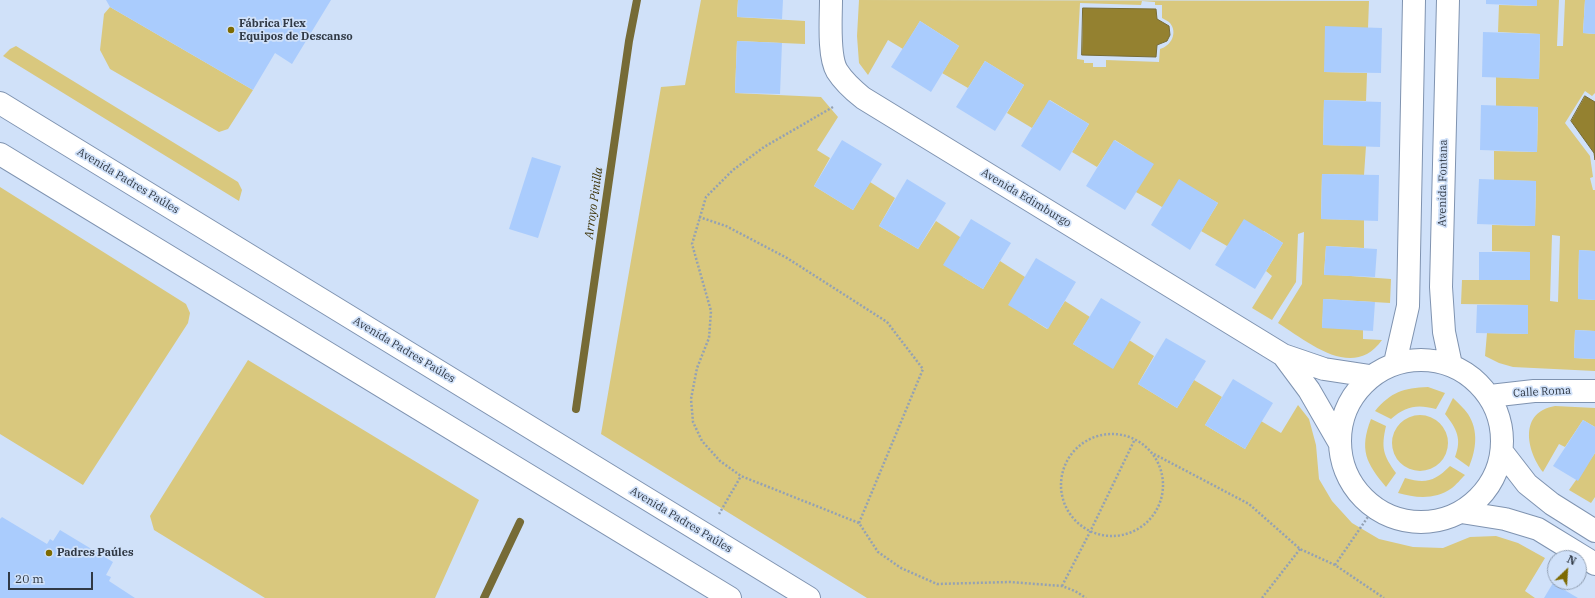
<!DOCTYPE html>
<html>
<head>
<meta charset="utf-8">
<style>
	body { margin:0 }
	#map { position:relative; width:1595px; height:598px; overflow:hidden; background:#d0e1f9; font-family:"IBM Plex Serif",serif }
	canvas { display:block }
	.north { position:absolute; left:1547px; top:550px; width:40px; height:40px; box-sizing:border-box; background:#d0e1f9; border:1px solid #909eb1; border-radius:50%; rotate:25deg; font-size:11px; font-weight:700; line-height:16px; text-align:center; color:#303945 }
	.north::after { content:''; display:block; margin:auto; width:14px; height:18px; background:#7d6a01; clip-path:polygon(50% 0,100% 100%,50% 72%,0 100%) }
	.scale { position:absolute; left:8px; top:572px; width:85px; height:18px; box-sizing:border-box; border:2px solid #303945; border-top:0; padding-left:5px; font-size:12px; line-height:14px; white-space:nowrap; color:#303945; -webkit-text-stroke:3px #d0e1f9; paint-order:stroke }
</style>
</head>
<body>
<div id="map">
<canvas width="1595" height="598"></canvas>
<div class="north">N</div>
<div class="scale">20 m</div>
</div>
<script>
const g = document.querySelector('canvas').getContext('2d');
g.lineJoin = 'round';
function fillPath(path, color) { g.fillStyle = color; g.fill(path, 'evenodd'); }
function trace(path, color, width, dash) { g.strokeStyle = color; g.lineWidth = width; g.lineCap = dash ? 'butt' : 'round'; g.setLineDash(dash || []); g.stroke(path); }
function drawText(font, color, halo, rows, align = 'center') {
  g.font = font + ' "IBM Plex Serif",serif'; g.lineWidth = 3.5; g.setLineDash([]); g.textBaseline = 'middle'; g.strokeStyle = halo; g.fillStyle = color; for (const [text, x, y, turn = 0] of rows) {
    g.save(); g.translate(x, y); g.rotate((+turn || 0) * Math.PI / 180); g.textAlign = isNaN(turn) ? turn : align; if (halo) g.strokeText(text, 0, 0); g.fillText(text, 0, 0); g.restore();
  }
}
const green = new Path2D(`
	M701,0h37l-1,17 68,4v23l-68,-3 -2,52 86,4 17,20 -21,33 13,8 -16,28 39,24 17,-28 25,16 -16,28 39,23 18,-28 24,16 3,40 20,12 17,-28 25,16 3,40 19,12 18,-28 25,16 -17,27 40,24 16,-28 25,16 -16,28 39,24 17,-28 28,17 -17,28 40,24 16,-28 20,12 17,-28 11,14 7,26 3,34 13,22 20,22 27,16 34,8 30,1 27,-11 26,-1 22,7 27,15 -20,33 10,7h-668l-266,-164 60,-347 24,-2z
	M859,0l510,1 -1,27 -43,44 42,1 -1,28 -42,-1 -1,45 43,1 -2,29 -42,-1 -1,45 43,1v28l-38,-2 -2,28 67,5 -1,24 -66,-4 -2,28 41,3v9l19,1c-29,41 -74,2 -104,-17l24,-39 2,-52 -6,2 -2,48 -24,38 -20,-12 20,-32 -6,-5 17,-28 -19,-12 -37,15 -26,-15 17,-28 -19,-11 -37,15 -26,-15 -2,-40 -19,-12 -18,27 -25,-15 17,-28 -39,-24 -18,28 -25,-15 17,-28 -39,-24 -17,27 -26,-15 17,-27 -39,-25 -17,28 -15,-9 -20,35 -9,-12 -2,-27zM1142,1l13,1v3h7v13c2,1 6,3 8,5 8,10 1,23 -10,26l-1,13 -53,-2v7h-13v-4h-9v-3l-7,-1 3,-56 61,2z
	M1537,0h22l-2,46h6l2,-46h20l-2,33 12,1v59l-3,3 -7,-5 -20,32 25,33 3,21 -3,1 3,12h2v61l-16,-1 -1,49 17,1v31l-20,-1 -1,28 21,1v12l-82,-4 -14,-4 -14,-7 2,-23 41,1v-29l-67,-1 1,-24h68v-28l-38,-1v-26l43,1 1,-45 -42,-1v-29l43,1 1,-45 -42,-1v-29l43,2 1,-45 -42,-2 1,-27 37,1zM1552,235l8,1 -2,66 -8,-1z
	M110,7l143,83 -25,39 -9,3 -109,-63 -10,-19 4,-36z
	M16,46l222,136 4,8 -3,11 -236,-145 7,-7z
	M0,187l186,117 4,9 -2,10 -105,162 -83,-51z
	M248,360l231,140 -44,98h-170l-111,-68 -4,-14z
	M1428,387l17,6 -9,16c-19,-5 -30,-3 -45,10l-16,-8c16,-19 28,-23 53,-24z
	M1453,398c5,5 11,10 15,16 11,17 8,36 1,53l-14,-10c7,-18 2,-28 -10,-43z
	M1555,406l40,2v19l-12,-7 -18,27 -6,-3 -16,28c-17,-22 -24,-60 12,-66z
	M1392 443a28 28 0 1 1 56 0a28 28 0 1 1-56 0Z
	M1371,419l15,7c-5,22 -3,29 10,47l-10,14c-20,-24 -27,-37 -15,-68z
	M1595,453v44l-4,6 -22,-13z
	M1450,466l15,9c-4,4 -9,10 -13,13 -17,12 -36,10 -54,5l7,-15c21,6 30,3 45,-12z`);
const water = new Path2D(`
	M1083,8l73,1 1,10 12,7 1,9 -3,6 -10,4 -1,12 -74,-2z
	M1585,96l10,6v58l-1,-7 -23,-32z`);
const stream = new Path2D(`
	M576,409l53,-368 8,-41
	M484,598l36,-76`);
const building = new Path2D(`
	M106,0h225l-39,64 -17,-11 -22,37 -143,-83z
	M738,0h45l-1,19 -45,-2z
	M1486,0h51v6l-51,-2z
	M1585,0h10v34l-12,-1z
	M920,21l39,25 -28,46 -40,-25z
	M1325,26l57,2 -1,45 -57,-1z
	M1483,32l57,2 -1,45 -57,-2z
	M737,41l45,2 -2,51 -45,-1z
	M985,61l39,24 -29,46 -39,-24z
	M1049,100l40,24 -29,47 -39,-25z
	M1324,100l57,2 -1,45 -57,-2z
	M1481,105l57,2 -1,45 -57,-2z
	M842,140l40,24 -29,46 -39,-24z
	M1114,140l40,24 -29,46 -39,-24z
	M532,157l29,9 -23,72 -29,-9z
	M1322,174l57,1 -1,46 -57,-2z
	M907,179l39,24 -28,46 -39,-23z
	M1179,179l39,24 -28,47 -39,-25z
	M1479,179l57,2 -1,45 -58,-2z
	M971,219l40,24 -28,46 -40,-24z
	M1244,219l39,24 -28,46 -40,-24z
	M1326,246l51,3 -2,28 -51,-2z
	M1579,250l16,1v49l-17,-1z
	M1479,252h51v28h-51z
	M1036,258l40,24 -28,47 -40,-24z
	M1101,298l40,24 -28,47 -40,-25z
	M1323,299l52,3 -2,29 -51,-3z
	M1477,305h51v29l-52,-1z
	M1575,330l20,1v28l-21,-1z
	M1166,338l40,23 -29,47 -39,-24z
	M1233,379l40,24 -28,46 -40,-24z
	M1583,420l12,7v26l-17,28 -25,-15z
	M2,517l45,27 3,-5 3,2 7,-11 53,32 -7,13 5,2 -2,4 26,17h-135v-79z
	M1553,583l3,2 22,13h-34z`);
const path = new Path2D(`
	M833,107l-69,40 -31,23 -27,27 -14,47 19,67 -2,27 -12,30 -6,31 2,23 9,19 18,20 21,15 118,47
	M699,217l27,9 61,32 100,64 36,47 -64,154 19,29 23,16 36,16 73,-2 52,4 13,5 11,7
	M1061 485a51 51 0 1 1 102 0a51 51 0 1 1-102 0Z
	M1154,454l95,50 51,45 35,16 49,33
	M719,514l22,-38
	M1335,565l39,-57
	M1062,586l28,-54 45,-93
	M1262,598l38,-49`);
const minor = new Path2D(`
	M831,0c0,18 -3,56 6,71 7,11 16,19 26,27l420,257 41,14 46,7
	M1448,0l-7,287 3,45 7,33
	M1283,355l26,35 30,52
	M1340 441a81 81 0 1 1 162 0a81 81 0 1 1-162 0Z
	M1395,363l13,-57 6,-306
	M1490,396l44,-5h61
	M1503,453l24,31 25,20 43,27
	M1461,512l44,7 33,10 57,35`);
const trunk = new Path2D(`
	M0,103l809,495
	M0,154l730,444`);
const markers = [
	[231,30,4,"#7d6a01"],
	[49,553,4,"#7d6a01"]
];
const poiNames = [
	["Fábrica Flex",239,24],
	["Equipos de Descanso",239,37],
	["Padres Paúles",57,553]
];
const streetNames = [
	["Avenida Padres Paúles",128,181,31],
	["Avenida Fontana",1443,183,-89],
	["Avenida Edimburgo",1026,198,31],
	["Avenida Padres Paúles",404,350,31],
	["Calle Roma",1542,392,-3],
	["Avenida Padres Paúles",681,520,31]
];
const waterNames = [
	["Arroyo Pinilla",594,203,-82]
];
fillPath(green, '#d9c87e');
fillPath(water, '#948130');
trace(water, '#766b36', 1);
trace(stream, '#766b36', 8);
fillPath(building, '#aaccfd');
trace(minor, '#7f93b0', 24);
trace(trunk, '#7f93b0', 24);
trace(path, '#93a1b4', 2.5, [2, 2]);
trace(minor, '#fff', 22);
trace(trunk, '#fff', 22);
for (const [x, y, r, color] of markers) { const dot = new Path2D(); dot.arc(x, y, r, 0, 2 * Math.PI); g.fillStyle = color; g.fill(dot); trace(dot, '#d0e1f9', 1.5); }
drawText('bold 11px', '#303945', '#d0e1f9', poiNames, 'left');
drawText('11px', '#303945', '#d0e1f9', streetNames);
drawText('italic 12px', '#392f00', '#d0e1f9', waterNames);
</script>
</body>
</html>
